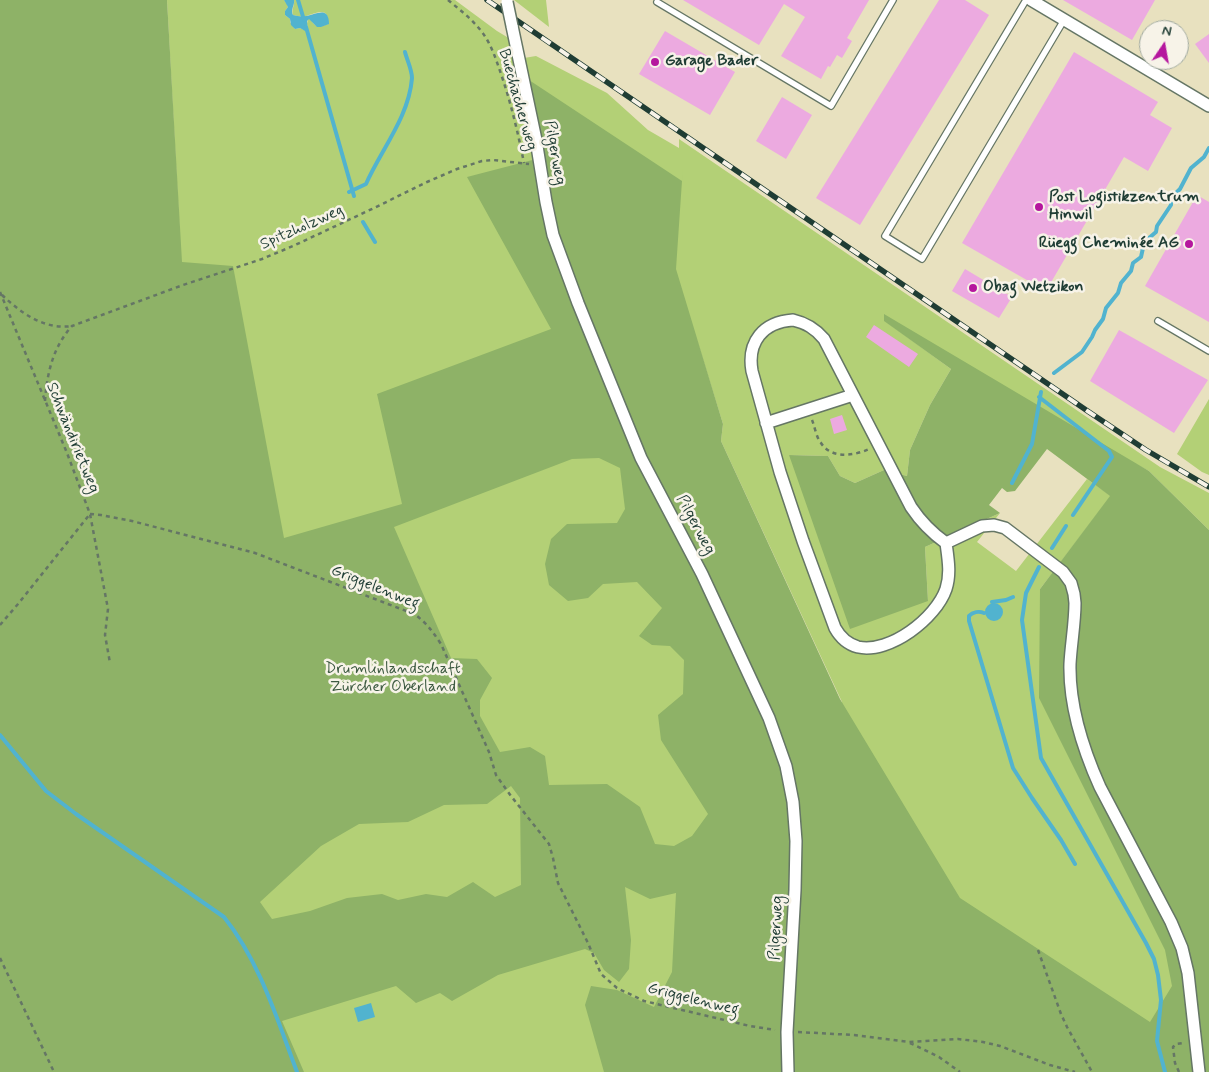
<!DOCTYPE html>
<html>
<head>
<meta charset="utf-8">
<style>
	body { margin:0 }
	#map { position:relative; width:1209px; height:1072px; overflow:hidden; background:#e8e1bf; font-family:Mynerve,sans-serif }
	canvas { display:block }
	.north { position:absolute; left:1139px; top:20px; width:50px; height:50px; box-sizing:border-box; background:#f7f3e8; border:1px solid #a1aaa0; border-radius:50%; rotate:12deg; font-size:14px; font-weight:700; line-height:20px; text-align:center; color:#1f3d34 }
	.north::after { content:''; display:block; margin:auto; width:18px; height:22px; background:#b5179e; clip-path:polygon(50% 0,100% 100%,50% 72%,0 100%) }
</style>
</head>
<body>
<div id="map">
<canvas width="1209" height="1072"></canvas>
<div class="north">N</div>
</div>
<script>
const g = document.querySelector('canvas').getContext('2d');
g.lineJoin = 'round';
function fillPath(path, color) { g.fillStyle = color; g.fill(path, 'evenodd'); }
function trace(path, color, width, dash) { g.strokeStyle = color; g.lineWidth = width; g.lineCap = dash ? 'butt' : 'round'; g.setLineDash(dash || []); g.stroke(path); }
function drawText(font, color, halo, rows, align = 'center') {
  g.font = font + ' Mynerve,sans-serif'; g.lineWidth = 5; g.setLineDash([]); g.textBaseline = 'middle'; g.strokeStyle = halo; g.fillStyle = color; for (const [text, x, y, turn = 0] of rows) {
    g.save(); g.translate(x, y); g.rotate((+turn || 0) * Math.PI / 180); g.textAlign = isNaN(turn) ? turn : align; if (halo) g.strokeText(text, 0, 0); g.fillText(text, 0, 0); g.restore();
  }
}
const green = new Path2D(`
	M0,0l180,237 -13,-237h117l3,4 1,3 -3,4v4l5,4v3l5,7 5,-1 6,3 2,-2 -1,-5 1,-5h2c7,9 7,9 18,5 1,-19 -13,-10 -22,-8 -4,1 -9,0 -13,-1 -2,-5 2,-10 1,-15h161l42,31 20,12 7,15 12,-2 71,37 41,37 31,18v-9l481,328 49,26v37l-60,-59 -195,-103 -69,-47 66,48 -21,36 -20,45 -3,26 -23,-6 -29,13 -15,-7 -12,-20 -39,-1 139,146 -3,-54 75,-34 -23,29 39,29 71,-92 24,17 -71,93 122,345 33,138h-1195zM696,337l27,87 -2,17 121,261 -5,3 -120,-261z
	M514,0h32l3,27z
	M1209,399v76l-7,-3 -25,-18z`);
const forest = new Path2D(`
	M0,0h167l15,262 51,4 51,272 118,-34 -25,-110 174,-65 -84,-152 77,-20 -15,-77 153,101 1,-15 -7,103 47,155 -2,17 119,258 120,199 190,124 22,-36 -7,-36 -126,-252 1,-109 70,-93 -63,-47 -32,42 -8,1 -5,-4 -13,17 11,8 -75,34 3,54 -78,28 -61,-174 39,1 12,20 15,7 29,-13 23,6 3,-26 20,-45 21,-36 -67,-48v-7l265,157 60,59v542h-605l-19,-67 6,-19 26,4 37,17 18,-35 4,-79 -26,6 -25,-12 6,53 -2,29 -10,13 -15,-12 -10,-17 -9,-4 -87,26 -46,26 -12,-8 -24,10 -20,-17 -114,35 22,51h-304zM599,458l21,10 5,41 -8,14 -50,1 -16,15 -6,25 4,21 19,16 20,-3 15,-14 34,-2 25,26 -23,28 13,9 18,1 14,14 -1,34 -25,21 3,25 47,74 -16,22 -18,10 -19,-2 -15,-37 -33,-23 -58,1 -4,-29 -15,-9 -30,5 -20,-36v-16l12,-22 -15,-19 -26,-1 -57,-131 178,-68zM511,786l9,12 1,87 -26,12 -22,-15 -26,15 -21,-3 -28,6 -16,-6 -35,4 -37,13 -38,8 -12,-17 61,-56 38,-22 49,-2 36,-17 43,-1z`);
const water = new Path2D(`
	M284,0h10c1,5 -4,10 -1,15 4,1 9,2 13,1 9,-1 23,-11 23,8l-8,3h-4l-8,-8 -2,2 1,10h-3l-5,-3 -5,1 -4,-4 -1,-6 -5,-4v-4l3,-4z
	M985 612a9 9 0 1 1 18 0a9 9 0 1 1-18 0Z
	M371,1003l4,14 -17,5 -4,-14z`);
const stream = new Path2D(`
	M298,0l6,20
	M306,27l48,169
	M349,192l17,-8c15,-34 43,-67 46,-106 0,-8 -5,-18 -7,-26
	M363,222l12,20
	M1054,373l28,-21 10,-15 3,-7 8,-11 3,-11 12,-15 3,-10 10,-12 2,-8 8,-6 2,-9 6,-10 7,-6 1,-6 14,-21v-7l9,-9 11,-21 13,-11 5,-9
	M1039,397l70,54 3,6 -39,58
	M1012,483l20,-39 9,-52
	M1052,548l14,-22
	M1039,567l-13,26 -4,27 19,138 105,185 8,16 4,16 3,25 -4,41 8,31
	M992,602l14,-2 7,-3
	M984,613c-5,-2 -11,-1 -15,3v5l44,147 19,30 29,42 14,24
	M0,735l46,56 30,23 148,103c36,45 53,102 73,155`);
const building = new Path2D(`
	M683,0h186l-22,38 5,3 -10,17 -5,-3 -7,12 -2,-1 -7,13 -40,-23 24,-39 -21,-13 -25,41z
	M939,0h26l24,15 -129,210 -44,-27z
	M1063,0h92l-23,40z
	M665,31l70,41 -25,43 -71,-41z
	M1209,34v29l-14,-19z
	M1074,52l84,50 -8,13 22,13 -24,43 -24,-14 -78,134 -84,-48z
	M782,97l30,18 -26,44 -30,-18z
	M1197,195l12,7v120l-64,-36z
	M965,269l47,28 -13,21 -47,-27z
	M874,325l44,29 -9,13 -43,-30z
	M1119,330l89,50 -34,53 -84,-52z
	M842,415l5,15 -13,4 -4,-15z`);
const path = new Path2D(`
	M448,0c12,10 24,19 34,32 9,12 14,27 19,42 10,29 17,59 23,89
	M0,292l67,161 23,61 18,95 -3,26 5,28
	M2,295c19,18 42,35 70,31
	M45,401c2,-28 8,-54 27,-75l111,-41 79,-26 31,-13 81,-38 53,-26 30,-13 25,-8 11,-1 36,4
	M812,420c3,7 4,17 9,23 10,16 33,13 48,6
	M90,514l11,1 31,6 123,32 159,61c12,8 19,18 27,30l48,108 7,23 15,21 38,48 4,14 5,25 30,60 13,31 16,14 27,13 106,25 25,4
	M0,625l18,-21 72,-90
	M1038,950l23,64 6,13 25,45
	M0,958l54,114
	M798,1032l56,3 55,7 49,-3 25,3 17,4 50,19 25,7
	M910,1043l29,14 21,15
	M1179,1072l-4,-9 -2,-16 3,-3 8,-1`);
const service = new Path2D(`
	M1026,0l-141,236 37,23 142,-239
	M657,2l174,104 62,-106
	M1158,321l51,30`);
const minor = new Path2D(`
	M1031,0l178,106
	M512,26l24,114 10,62 7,33 25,68 63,155 61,116 67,144 17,48 7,36 3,39 -1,49 -8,142 1,40
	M793,320c13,3 22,8 31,19l87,168c10,15 21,26 35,36 2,15 5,31 0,46 -10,29 -56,65 -88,58 -11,-3 -18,-10 -23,-19l-32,-87 -23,-69 -28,-101c-5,-29 11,-49 41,-51z
	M766,423l87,-28
	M946,543l36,-17 12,-1 11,3 58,44 8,11 3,11 1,9c0,20 -4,41 -5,61 -1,42 13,85 30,123l71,135 11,26 6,25 11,99`);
const rail = new Path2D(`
	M487,0l602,412 57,38 63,37`);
const minorBridge = new Path2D(`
	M507,2l5,24`);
const markers = [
	[655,62,5,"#b5179e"],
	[1039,207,5,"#b5179e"],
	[1189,244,5,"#b5179e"],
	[973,288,5,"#b5179e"]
];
const poiNames = [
	["Garage Bader",665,62],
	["Post Logistikzentrum",1049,198],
	["Hinwil",1049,216],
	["Rüegg Cheminée AG",1179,244,"right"],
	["Obag Wetzikon",983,288]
];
const streetNames = [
	["Buechacherweg",517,100,74],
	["Pilgerweg",554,153,80],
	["Spitzholzweg",302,228,-24],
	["Schwändirietweg",72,438,68],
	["Pilgerweg",695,525,62],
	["Griggelenweg",375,588,22],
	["Pilgerweg",777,928,-87],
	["Griggelenweg",693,1000,14]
];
const parkNames = [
	["Drumlinlandschaft",393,670],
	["Zürcher Oberland",393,688]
];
fillPath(green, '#b3d076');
fillPath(forest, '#8eb267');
fillPath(water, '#51b3cf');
trace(stream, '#51b3cf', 4);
fillPath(building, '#ecaae0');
trace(service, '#657665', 8);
trace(minor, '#657665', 14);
trace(path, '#657665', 2.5, [4, 4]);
trace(service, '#fff', 5.5);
trace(minor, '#fff', 11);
trace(rail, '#1f3d34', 5.5);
trace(rail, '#f7f3e8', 4, [11]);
trace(minorBridge, '#657665', 14, []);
trace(minorBridge, '#fff', 11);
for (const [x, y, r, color] of markers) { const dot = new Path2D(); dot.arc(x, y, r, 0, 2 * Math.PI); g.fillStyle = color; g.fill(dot); trace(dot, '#f7f3e8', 2); }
drawText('bold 16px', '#1f3d34', '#f7f3e8', poiNames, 'left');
drawText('16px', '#1f3d34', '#f7f3e8', streetNames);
drawText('16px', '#3d5a41', '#f7f3e8', parkNames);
</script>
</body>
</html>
